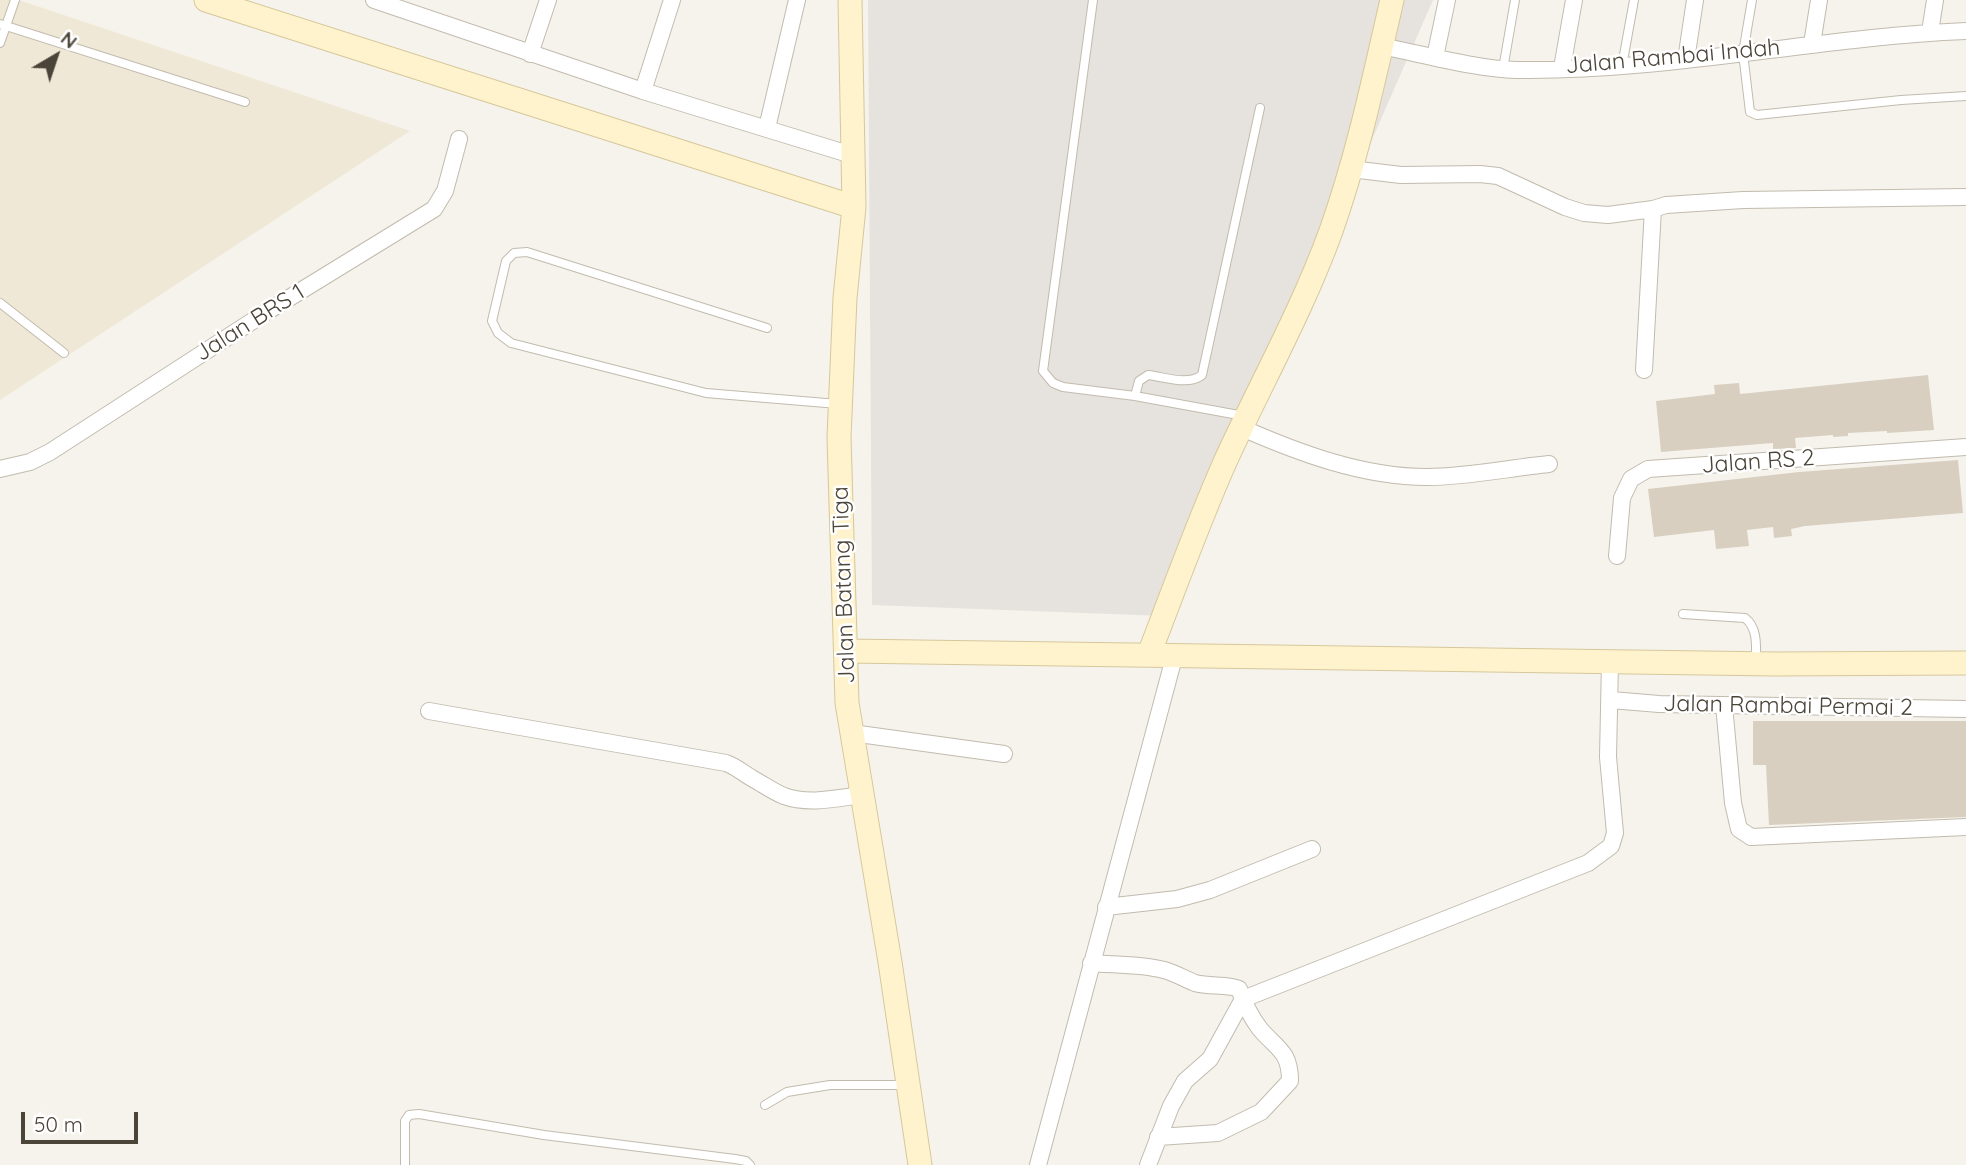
<!DOCTYPE html>
<html>
<head>
<meta charset="utf-8">
<style>
	body { margin:0 }
	#map { position:relative; width:1966px; height:1165px; overflow:hidden; background:#f6f3ec; font-family:Quicksand,sans-serif }
	canvas { display:block }
	.north { position:absolute; left:21px; top:21px; width:70px; height:70px; -webkit-text-stroke:5px #fff; paint-order:stroke; rotate:39deg; font-size:19px; font-weight:700; line-height:28px; text-align:center; color:#4b4439 }
	.north::after { content:''; display:block; margin:auto; width:24px; height:32px; background:#4b4439; clip-path:polygon(50% 0,100% 100%,50% 72%,0 100%) }
	.scale { position:absolute; left:21px; top:1112px; width:117px; height:32px; box-sizing:border-box; border:4px solid #4b4439; border-top:0; padding-left:9px; font-size:21px; line-height:24px; white-space:nowrap; color:#4b4439; -webkit-text-stroke:5px #fff; paint-order:stroke }
</style>
</head>
<body>
<div id="map">
<canvas width="1966" height="1165"></canvas>
<div class="north">N</div>
<div class="scale">50 m</div>
</div>
<script>
const g = document.querySelector('canvas').getContext('2d');
g.lineJoin = 'round';
function fillPath(path, color) { g.fillStyle = color; g.fill(path, 'evenodd'); }
function trace(path, color, width, dash) { g.strokeStyle = color; g.lineWidth = width; g.lineCap = dash ? 'butt' : 'round'; g.setLineDash(dash || []); g.stroke(path); }
function drawText(font, color, halo, rows, align = 'center') {
  g.font = font + ' Quicksand,sans-serif'; g.lineWidth = 5; g.setLineDash([]); g.textBaseline = 'middle'; g.strokeStyle = halo; g.fillStyle = color; for (const [text, x, y, turn = 0] of rows) {
    g.save(); g.translate(x, y); g.rotate((+turn || 0) * Math.PI / 180); g.textAlign = isNaN(turn) ? turn : align; if (halo) g.strokeText(text, 0, 0); g.fillText(text, 0, 0); g.restore();
  }
}
const industrial = new Path2D(`
	M868,0h565l-269,616 -292,-11z`);
const education = new Path2D(`
	M0,0h19l391,131 -410,269z`);
const building = new Path2D(`
	M1928,375l6,55 -47,3v-2l-39,2v3l-15,1v-2l-38,3 1,10 -23,1v-6l-112,9 -5,-51 59,-7 -1,-9 25,-2 1,11z
	M1958,460l5,53 -158,13 -14,3 1,7 -18,2 -1,-11 -26,3 2,16 -33,3 -2,-19 -60,7 -6,-48 151,-17z
	M1753,721h213v96l-197,8 -3,-60h-13z`);
const lane = new Path2D(`
	M1093,0l-50,371 10,12 10,4 72,9 109,20
	M1752,0l-9,53 7,59 7,3 144,-15 65,-4
	M0,24l245,78
	M0,43l15,-43
	M1622,66l12,-66
	M1503,69l12,-69
	M0,303l64,50
	M767,328l-240,-76 -13,1 -8,8 -14,60 6,12 13,10 195,50 132,11
	M1135,396l4,-15 9,-6c17,2 40,11 54,0l58,-267
	M1683,614l62,4c13,10 11,28 11,43
	M765,1105l22,-13 43,-7h75
	M405,1165v-44l4,-6 10,-1 125,21 191,24 11,2 4,4`);
const street = new Path2D(`
	M374,0l269,91 212,65
	M1930,32l5,-32
	M1812,44l7,-44
	M1381,46c41,8 95,23 136,24 151,2 299,-33 449,-39
	M530,54l18,-54
	M1435,57l12,-57
	M1686,60l9,-60
	M1562,68l12,-68
	M643,91l29,-91
	M767,128l30,-128
	M1351,169l50,6 79,-1 18,2 67,31 19,6 24,2 45,-6 13,-4 77,-5 223,-3
	M1644,370l9,-161
	M1242,428c57,25 121,49 185,49 40,0 82,-9 122,-13
	M0,469l30,-7 20,-10 218,-141 166,-102 11,-18 14,-52
	M1617,556l5,-58 9,-19 17,-10 318,-22
	M1611,700l48,4 307,5
	M1724,705l9,98 6,26 12,8 215,-10
	M429,711l297,52c11,4 18,11 29,17 9,5 19,12 29,16 25,9 53,2 78,-1
	M852,733l152,21
	M1106,907l71,-8 33,-9 102,-41
	M1091,963c24,2 50,1 73,7 11,3 21,9 31,13 14,4 33,1 44,6 6,15 11,27 21,40 17,20 30,22 30,52l-29,31 -43,21 -60,4
	M1038,1165l137,-511
	M1148,1165l23,-59 14,-25 25,-22 33,-60 345,-136 23,-17 4,-13 -7,-76 2,-95`);
const secondary = new Path2D(`
	M206,0l648,207
	M850,0l4,207 -9,91 -6,139 8,266 43,259 30,203
	M847,651l928,13 191,-1
	M1149,654c25,-64 48,-129 76,-192 35,-77 77,-151 106,-231 27,-76 43,-153 61,-231`);
const streetNames = [
	["Jalan Rambai Indah",1673,57,-5],
	["Jalan BRS 1",250,323,-32],
	["Jalan RS 2",1758,462,-4],
	["Jalan Batang Tiga",844,585,-92],
	["Jalan Rambai Permai 2",1788,706,1]
];
fillPath(industrial, '#e6e2dd');
fillPath(education, '#efe8d6');
fillPath(building, '#d8cfc1');
trace(lane, '#c2bbae', 10);
trace(street, '#c2bbae', 18);
trace(secondary, '#d6c79b', 25);
trace(lane, '#fff', 8);
trace(street, '#fff', 16);
trace(secondary, '#fff3cd', 23);
drawText('23px', '#4b4439', '#fff', streetNames);
</script>
</body>
</html>
